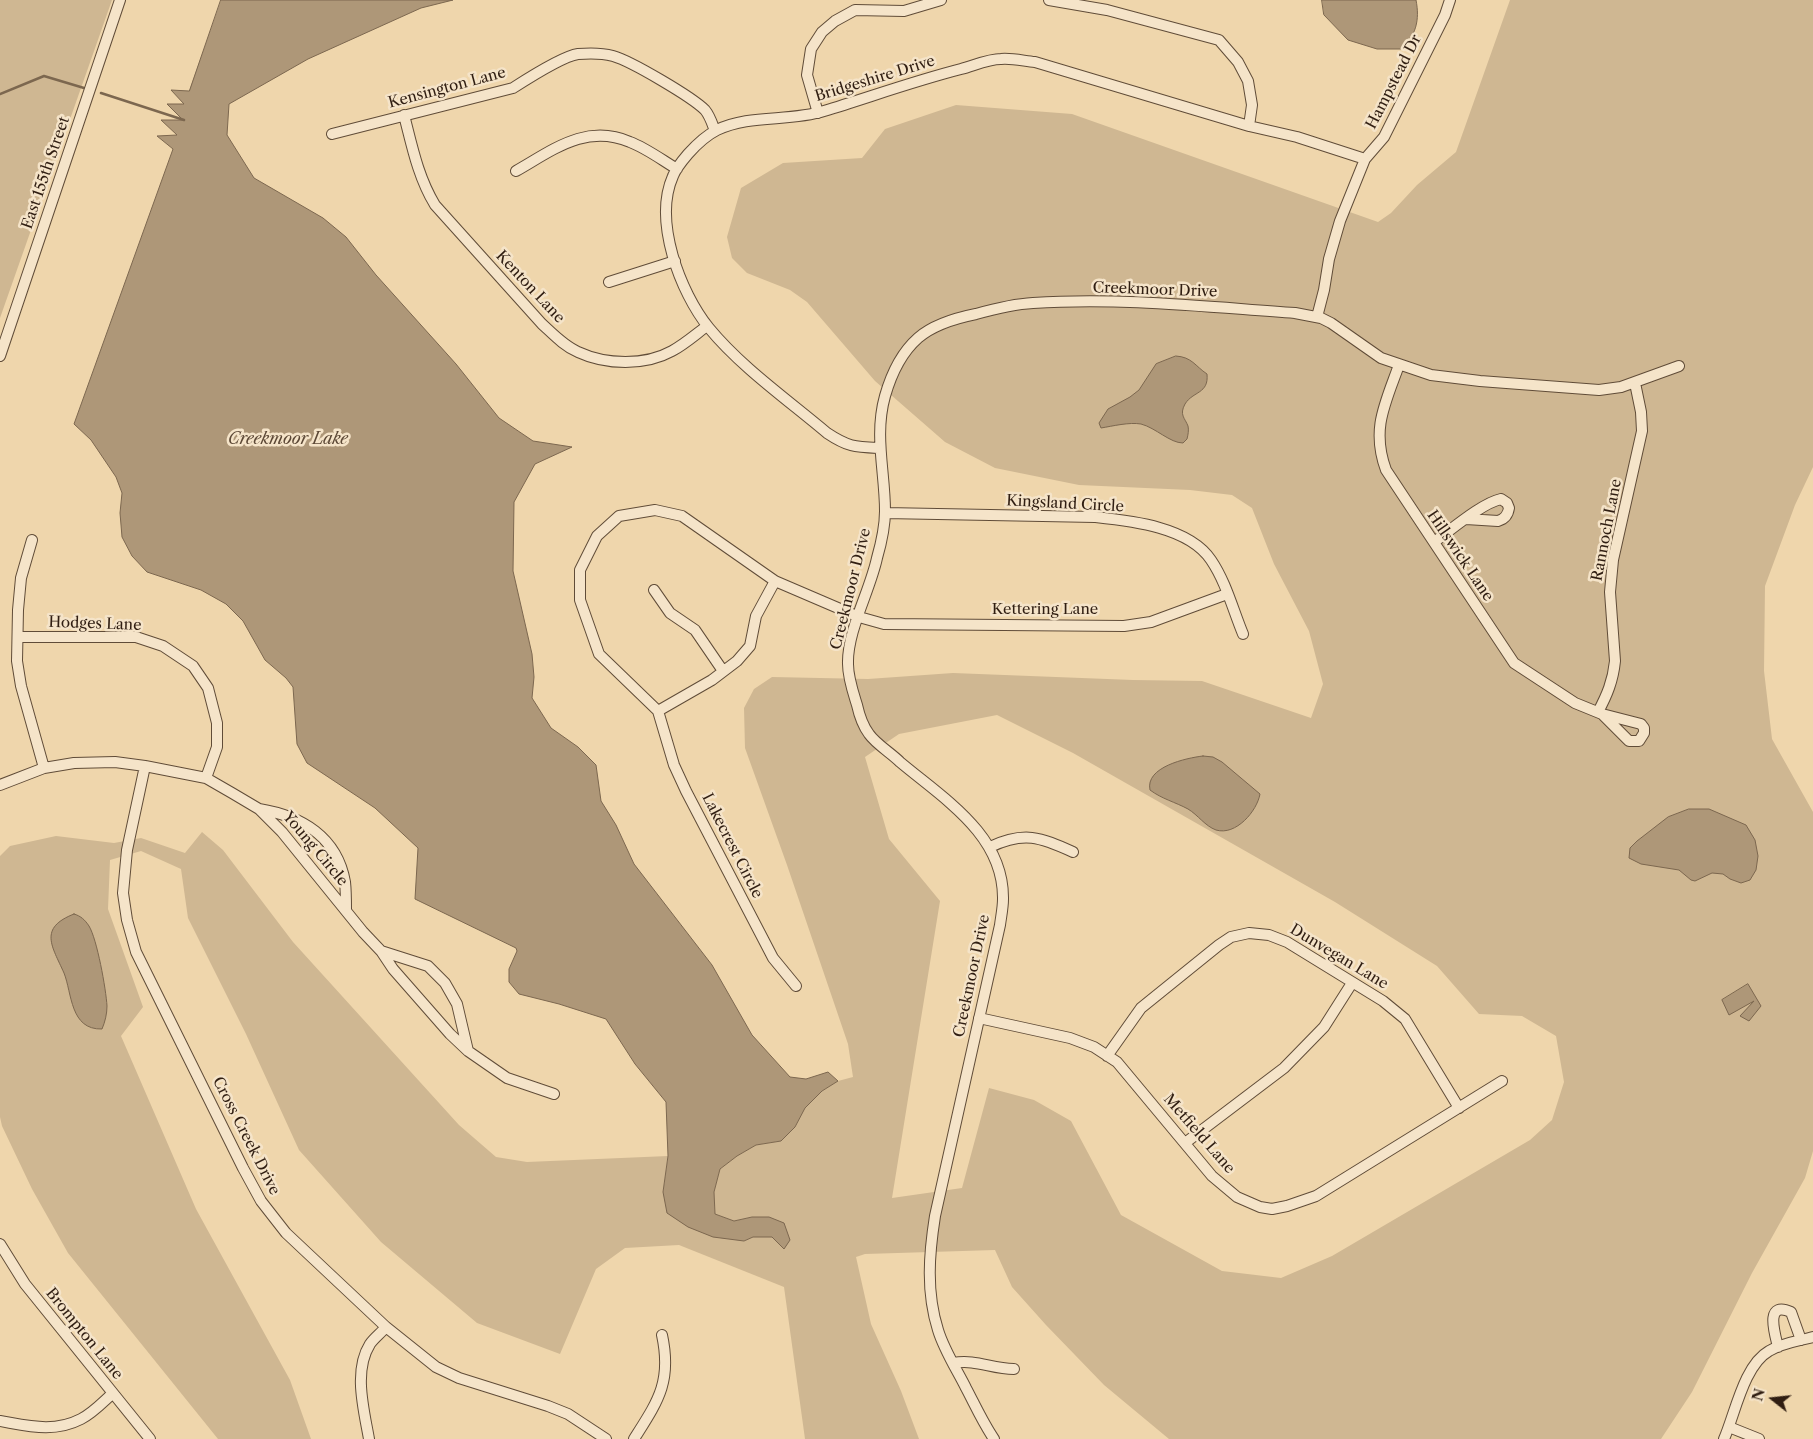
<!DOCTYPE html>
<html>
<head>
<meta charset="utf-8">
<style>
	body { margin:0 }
	#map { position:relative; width:1813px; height:1439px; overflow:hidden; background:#efd6ac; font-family:"Libre Caslon Text",serif }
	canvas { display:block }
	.north { position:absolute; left:1748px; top:1374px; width:50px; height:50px; -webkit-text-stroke:4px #f5e4c9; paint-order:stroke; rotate:286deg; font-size:14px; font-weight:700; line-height:20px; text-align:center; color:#301e12 }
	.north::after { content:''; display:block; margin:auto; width:18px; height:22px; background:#301e12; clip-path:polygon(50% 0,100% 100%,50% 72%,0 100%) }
</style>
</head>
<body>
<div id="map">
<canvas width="1813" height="1439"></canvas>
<div class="north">N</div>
</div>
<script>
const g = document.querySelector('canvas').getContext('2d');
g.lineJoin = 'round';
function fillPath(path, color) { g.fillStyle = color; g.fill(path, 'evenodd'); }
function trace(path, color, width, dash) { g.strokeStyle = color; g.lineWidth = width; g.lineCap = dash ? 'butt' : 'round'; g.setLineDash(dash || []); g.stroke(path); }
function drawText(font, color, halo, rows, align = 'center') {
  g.font = font + ' "Libre Caslon Text",serif'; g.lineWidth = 5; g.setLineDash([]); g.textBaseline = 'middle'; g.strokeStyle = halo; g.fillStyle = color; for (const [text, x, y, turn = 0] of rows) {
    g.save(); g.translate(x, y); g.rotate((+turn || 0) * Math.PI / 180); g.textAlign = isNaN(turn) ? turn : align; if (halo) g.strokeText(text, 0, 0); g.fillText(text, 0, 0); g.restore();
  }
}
const green = new Path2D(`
	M0,0h112l-112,318z
	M1510,0h303v467l-18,38 -30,81 -1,85 8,68 41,73v339l-8,27 -53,95 -60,119 -31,47h-492l-65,-54 -58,-60 -34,-38 -17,-37 -130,4 -9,3 15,67 30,67 18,48h-114l-21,-152 -105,-42 -54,3 -29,21 -36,85 -83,-31 -96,-81 -82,-92 -53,-116 -58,-116 -7,-49 -40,-18 -31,9 -2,49 35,98 -22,29 75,173 94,171 21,59h-93l-150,-186 -36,-64 -30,-63 -2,-9v-261l10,-10 46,-10 58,7 27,-5 44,15 17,-21 21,18 70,92 166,183 37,32 31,5 141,-6 -5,36 81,49 9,-4h19l-20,-20 -18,4 -19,-7 -1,-22 6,-23 17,-13 19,-11 25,-4 14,-14 9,-19 18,-17 16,-10 15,-4 -5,-33 -61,-179 -42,-117 -1,-40 10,-19 18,-12 96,2 85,-6 180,7 69,1 109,37 12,-34 -14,-53 -35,-67 -22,-56 -20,-13 -42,-5 -111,-5 -84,-17 -50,-26 -70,-61 -68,-79 -17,-12 -43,-17 -15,-15 -5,-21 14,-49 42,-25 79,-5 23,-29 71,-24 116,9 306,108 13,-9 26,-28 39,-33zM997,715l76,38 262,149 102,64 42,48 43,2 34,20 8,46 -12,38 -22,20 -198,116 -51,22 -59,-7 -101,-56 -50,-94 -37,-21 -45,-12 -27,100 -70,10 48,-297 -51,-62 -24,-82 34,-23z`);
const water = new Path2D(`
	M221,0h232l-32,8 -113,51 -79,45 -2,31 27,43 69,40 23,19 30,38 80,89 43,54 34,23 39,6 -37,17 -21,38 -1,69 19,83 2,23 -2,21 19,30 27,19 18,18 5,36 15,24 18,39 78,101 40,70 38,42 16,2 22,-7 10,9 -16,10 -17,17 -10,19 -14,14 -25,4 -19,11 -17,13 -6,23 1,22 19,7 18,-4h17l15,6 6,17 -6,9 -12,-12h-19l-9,4 -31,-4 -25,-10 -21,-14 -4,-21 5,-36 -2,-54 -31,-38 -29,-45 -47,-15 -40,-10 -10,-12v-13l8,-18 -1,-3 -101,-49 3,-51 -43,-40 -68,-45 -10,-19 -4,-57 -7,-9 -21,-18 -22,-39 -17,-17 -25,-14 -54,-18 -15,-16 -10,-19 -2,-24 2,-20 -6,-16 -25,-37 -17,-16 99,-275 -16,-13 20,-1 -16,-15h22l-16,-16h17l-13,-14 18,1z
	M1322,0h94c4,20 0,36 -15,49h-24l-29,-9 -24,-25z
	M1176,356c16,1 19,10 31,18 2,20 -14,17 -22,30 -6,11 0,14 3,22 1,4 0,9 -1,13l-4,4c-13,0 -27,-15 -42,-19 -12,-2 -28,2 -40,4l-2,-5 9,-14 22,-12 9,-7 17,-26z
	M1203,756l10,1 9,5 38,32c-3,17 -24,42 -44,36 -11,-4 -18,-15 -28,-21 -13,-7 -26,-10 -38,-19 -5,-23 36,-32 53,-34z
	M1689,809h20l37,16 9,15 3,16 -2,14 -6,10 -9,3 -11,-4 -7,-5 -11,-1 -17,8 -4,-1 -12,-10 -38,-6 -12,-6 1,-10 7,-7 31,-24z
	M74,914c7,2 11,6 15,12 8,13 17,63 18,80 0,8 -2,16 -5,23 -32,1 -30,-36 -38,-56 -12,-27 -26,-45 10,-59z
	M1748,984l13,22 -12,15 -9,-5 14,-15 -25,14 -7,-15z`);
const stream = new Path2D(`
	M101,93l83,27
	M0,94l44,-18 40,12`);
const minor = new Path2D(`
	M1049,0l58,10 112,30 19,22 10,19 4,24 -3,21
	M818,113l-11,-38 4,-26 11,-17 13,-11 20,-11 49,1 37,-11
	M404,115c8,31 14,62 31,90l107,119c11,10 22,22 36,28 28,13 67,14 94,-1 13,-7 24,-17 35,-25
	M332,134l181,-46c14,-9 51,-32 65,-34 11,-1 24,-1 35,2 18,5 79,41 92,54 5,6 7,13 10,21
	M516,171c37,-21 70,-48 114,-29 16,6 32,18 47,27
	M609,282l66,-21
	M1317,317l7,-27 5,-31 11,-38 25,-62 19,-22 61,-122 5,-15
	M0,356l120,-356
	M1399,365c-14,39 -28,64 -13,105l128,193 61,40 27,11 39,10 3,4v5l-5,8h-10l-27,-27
	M879,448c-24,-1 -31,-1 -52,-15 -39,-33 -86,-66 -118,-105 -29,-36 -56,-107 -36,-152 3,-8 9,-15 15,-22 8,-9 17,-18 29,-24 33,-16 72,-8 107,-19 46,-14 90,-30 137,-42 12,-3 27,-10 40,-10 11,-1 23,2 34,3l214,64 48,11 68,22
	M885,513l210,4c37,4 94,10 116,43 15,22 22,50 32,74
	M32,540l-11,38 -3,32 -1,51 4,25 23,82
	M1434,542c17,-12 48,-39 67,-43l6,4 2,5c-1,7 -4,11 -11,13l-32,-2
	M654,590l16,23 25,17 28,41
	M18,637h118l27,9 30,20 15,22 9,35v24l-11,31
	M658,711l54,-31 25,-19 13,-15 6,-30 19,-35
	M1598,712c9,-17 15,-31 17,-51l-5,-69 3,-32 29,-129 -1,-19 -6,-29
	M145,766l-18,84 -4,43 4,27 9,32 107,216 18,33 25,32 100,94 50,40 23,11 89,28 20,8 38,25
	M0,785l44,-17 30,-5 41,-1 30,4 61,12 26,15 27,16 23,23 81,100 18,19 12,18 57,65 18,17 39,27 47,16
	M259,809c43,7 78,28 86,73 1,9 1,19 1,28
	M990,847c34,-16 50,-10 83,5
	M381,951l47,15 17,17 12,21 11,47
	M796,986l-23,-28 -87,-167 -12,-26 -16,-54 -59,-57 -19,-54v-30l17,-34 22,-20 36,-6 27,6 93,65 84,36 25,7 240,2 27,-4 76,-28
	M979,1018l91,20 24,9 23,15 95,114 25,21 23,10 12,2 15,-3 29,-10 186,-115
	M1107,1056l34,-48 78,-63 12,-8 18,-4 20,2 18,7 96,59 22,18 54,89
	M1185,1143l99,-75 40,-41 28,-44
	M0,1244l25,40 125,155
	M1778,1347c-3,-13 -14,-47 13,-35l10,28
	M953,1363c24,-4 38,6 61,6
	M0,1421c29,5 54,12 81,-2 12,-6 22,-17 31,-25
	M1729,1427l30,12
	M369,1439c-5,-29 -16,-68 1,-95 4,-6 11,-11 16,-17
	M634,1439c24,-38 38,-57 28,-104
	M994,1439c-11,-16 -19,-34 -28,-51 -9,-18 -22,-38 -28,-58 -12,-38 -9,-76 -3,-114l65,-291c1,-8 3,-17 3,-26 1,-64 -59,-100 -103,-137 -9,-9 -24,-18 -31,-28 -6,-8 -10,-20 -12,-29 -4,-13 -9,-27 -9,-41 -1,-33 22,-73 29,-106 4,-14 8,-32 8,-47 0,-39 -11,-76 0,-115 6,-21 16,-43 33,-58 16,-14 38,-20 58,-24 18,-5 38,-10 57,-11 87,-6 175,4 262,10l26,5 10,5 50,35 50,17 49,6 119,9 22,-3 58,-21
	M1724,1439c11,-25 20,-74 45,-88 13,-8 29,-10 44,-14`);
const streetNames = [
	["Bridgeshire Drive",875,79,-17],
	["Hampstead Dr",1394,82,-63],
	["Kensington Lane",447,88,-15],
	["East 155th Street",46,173,-71],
	["Kenton Lane",530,287,47],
	["Creekmoor Drive",1155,290,2],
	["Kingsland Circle",1065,504,3],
	["Rannoch Lane",1607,530,-79],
	["Hillswick Lane",1460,556,56],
	["Creekmoor Drive",851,589,-76],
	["Kettering Lane",1045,610],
	["Hodges Lane",95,624,2],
	["Lakecrest Circle",732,846,63],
	["Young Circle",315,849,50],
	["Dunvegan Lane",1339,957,31],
	["Creekmoor Drive",972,976,-78],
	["Metfield Lane",1199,1134,49],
	["Cross Creek Drive",246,1136,63],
	["Brompton Lane",84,1334,51]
];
const waterNames = [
	["Creekmoor Lake",288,439]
];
fillPath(green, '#cfb792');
fillPath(water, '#ae9778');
trace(water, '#7c674f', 1);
trace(stream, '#7c674f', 2.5);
trace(minor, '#604c38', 12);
trace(minor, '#f5e4c9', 10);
drawText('15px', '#301e12', '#f5e4c9', streetNames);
drawText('italic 16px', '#5c4836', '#f5e4c9', waterNames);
</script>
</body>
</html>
